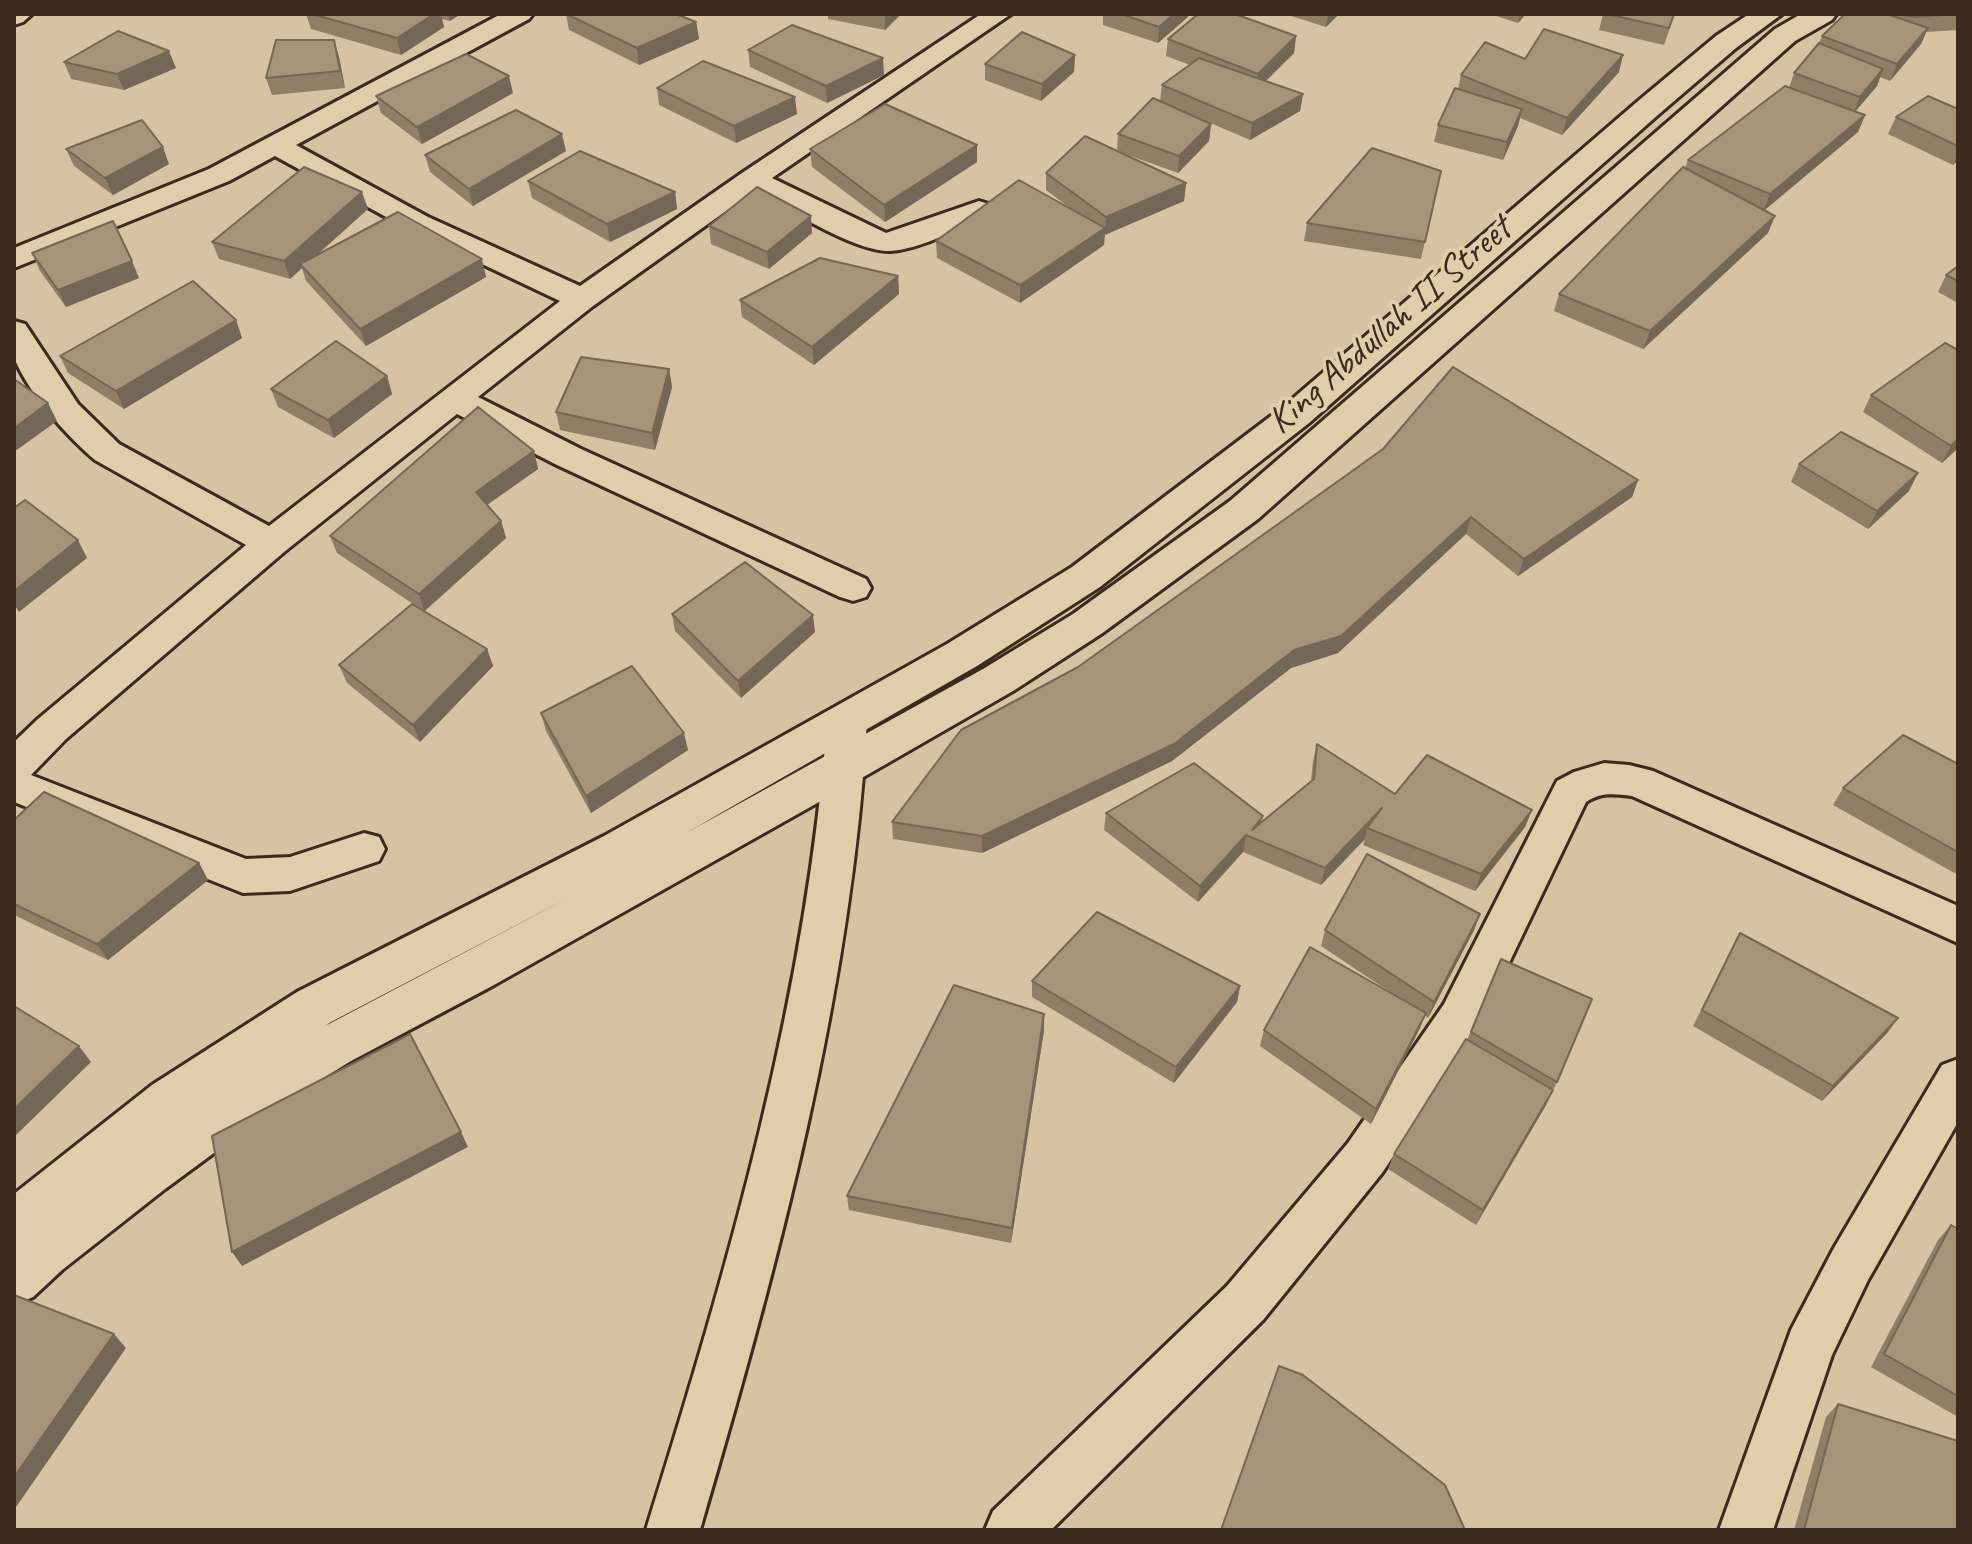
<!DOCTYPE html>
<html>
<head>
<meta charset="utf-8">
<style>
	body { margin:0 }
	#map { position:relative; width:1972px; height:1544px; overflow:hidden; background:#d7c2a3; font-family:Caveat,sans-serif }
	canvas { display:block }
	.frame { position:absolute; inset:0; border:16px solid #3b2a1e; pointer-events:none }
</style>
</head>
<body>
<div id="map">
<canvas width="1972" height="1544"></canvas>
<div class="frame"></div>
</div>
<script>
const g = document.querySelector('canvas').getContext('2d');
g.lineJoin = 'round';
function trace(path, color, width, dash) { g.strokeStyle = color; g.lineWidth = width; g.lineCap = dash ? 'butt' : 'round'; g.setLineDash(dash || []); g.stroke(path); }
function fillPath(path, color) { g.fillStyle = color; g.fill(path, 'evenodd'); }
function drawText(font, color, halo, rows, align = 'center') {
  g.font = font + ' Caveat,sans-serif'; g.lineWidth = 8; g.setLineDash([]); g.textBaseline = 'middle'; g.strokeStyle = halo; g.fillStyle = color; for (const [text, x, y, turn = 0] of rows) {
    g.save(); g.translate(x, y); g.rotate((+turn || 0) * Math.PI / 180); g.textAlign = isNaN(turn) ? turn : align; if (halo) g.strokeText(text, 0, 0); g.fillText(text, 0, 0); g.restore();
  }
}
const minor = new Path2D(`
	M14,14h18l-9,8 -9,3z
	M501,14h32l-4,5 -233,126 132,72 152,69 162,-113 239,-159h30l-239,164 114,55 93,-32 10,3 5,6 -5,6c-27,11 -71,34 -99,35 -35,1 -103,-43 -136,-60l-161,115 -115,91 103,52 285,130 5,9 -5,9 -13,4 -13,-4 -283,-132 -100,-51 -173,138 -218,187 -35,36 215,84 44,-2 74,-24 15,4 6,12 -6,12 -89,30 -47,2 -229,-91v-60l24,-23 208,-174 -151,-85c-29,-25 -65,-65 -80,-100 -4,-11 -1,-27 -1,-39l11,3 53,80 41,40 150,82 291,-225 -152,-72 -133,-73 -46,25 -215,87v-20l195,-79z
	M847,706l14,5 6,10c-16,275 -90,546 -167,809h-54c82,-263 161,-533 181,-809l6,-10z
	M1604,763l25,2 24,6 305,135v37l-326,-147c-18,-2 -30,-4 -46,6l-110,230 -94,141 -119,147 -212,210h-66l8,-19 234,-225 121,-143 96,-139 113,-223 17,-9z
	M1958,1059v63l-90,158 -36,75 -59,175h-54l72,-200 43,-82 108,-183z`);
const secondary = new Path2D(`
	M1749,14h33l-46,34 -77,66 -350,309 -209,164 -123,79 -291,167 297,-164 90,-55 157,-113 545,-472 26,-15h35l-4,6 -37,21 -537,478 -157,115 -88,57 -153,88 -366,206 -143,76 -72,44 -114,84 -103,81 -29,27 -19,8v-111l138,-109 145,-93 307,-156 343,-192 125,-77 211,-160 354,-305 79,-66zM572,896l-247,130 6,-4z`);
const wall = new Path2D(`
	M306,14h155l-11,7 -8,-2 2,8 -43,28 -90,-26z
	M566,14l130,8 3,17 -60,26 -70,-35z
	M828,14h73l-16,16 -57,-11z
	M1103,14h85v3l-30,26 -55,-18z
	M1285,14h54l-13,13z
	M1490,14h36l-8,9z
	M1603,14h72l-11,31 -65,-15z
	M1845,14h113v16l-32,2 -5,12 -31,37 -10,-4 -3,9 -22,26 10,3 -7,17 -93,78 3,23 -125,116 -89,-38 5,-17 126,-126 3,-8 101,-72 5,-15 25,-30 3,-7z
	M1296,36l-2,17 -29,28 38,13 -3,17 -50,29 -70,-30 31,14 -2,17 -31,32 -61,-22 1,-17 42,-33 2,-16 28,-20 -24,-9 2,-17z
	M334,40l5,17 6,31 -73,7 -6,-17z
	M748,50l136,25 -57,28 -77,-36z
	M1075,55l-1,17 -33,29 -56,-21v-16z
	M1525,59l94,13 -57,63 -42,-17 -2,8 -15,34 -69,-18 4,-17 20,-36 3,-14z
	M64,62l112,6 -52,22 -53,-11z
	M657,88l140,26 -61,29 -77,-38z
	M513,93l-91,51 -41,-31 -5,-17z
	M1958,109v51l-5,5 -65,-31 8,-17z
	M66,149l103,15 -56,31 -39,-29z
	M810,149l167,13 -92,60 -73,-55z
	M566,151l-93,55 -43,-34 -5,-17z
	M1441,171l-20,88 -117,-18 3,-18z
	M1046,173l140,10 -2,18 -79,33 -1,11 -84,58 -83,-45 -1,-17 135,-32 -25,-19z
	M528,181l147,11 2,17 -67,33 -78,-44z
	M368,209l-52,47 170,21 -120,69 -60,-65 -4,-13 -12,11 -71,-20 -7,-17z
	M709,226l103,7 -43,36 -58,-25z
	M32,253l107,25 -73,29 -26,-36z
	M1958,266v37l-20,-11 8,-17z
	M898,276l1,18 -85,71 -72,-48 -2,-17z
	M236,320l6,18 -118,71 -56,-36 -8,-17z
	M669,369l3,18 -17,63 -95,-20 -4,-18z
	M387,376l5,18 -58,44 -56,-31 -7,-18z
	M1871,395l87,53 -16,15 -79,-51z
	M1383,449l255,31 -6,17 -114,79 -52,-42 -128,119 -47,15 -119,93 -190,92 -89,-14 -1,-17 186,-155z
	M534,451l4,18 -51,36 14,16 5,17 -81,73 62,38 6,17 -73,76 -73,-59 -8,-18 83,-55 -85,-57 -7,-17z
	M1799,464l110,27 -41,38 -77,-47z
	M672,614l143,18 -74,66 -66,-67z
	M541,713l147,37 -97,63 -45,-82z
	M1317,744l78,50 137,16 -7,17 -50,64 -112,-46 2,-6 -44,46 -78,-33 -45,50 -94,-72 2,-17 157,3 -1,6 49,-41 2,-20z
	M1958,764v111l-125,-70 10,-17z
	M14,820l185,43 9,17 -100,80 -94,-45z
	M1480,914l-6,16 -46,88 -3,-3 -5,13 -49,96 -111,-78 4,-16 129,-36 -72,-48 4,-16z
	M1740,933l158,85 -11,15 -65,68 -129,-75z
	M1501,959l56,123 -11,23 -70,120 -88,-56 6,-15 73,-114z
	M1032,981l208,5 -3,16 -63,81 -142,-86z
	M1044,1030l-33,213 -162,-33 -2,-14z
	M1951,1225l7,4v188l-87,-50 67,-127z
	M1838,1404l120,126h-164l32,-113z`);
const shadedWall = new Path2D(`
	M434,14h7l3,13 -43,28 -4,-17z
	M448,14h13l-11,7z
	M885,14h16l-16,16z
	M1174,14h14v3l-30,26 1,-16z
	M1328,14h11l-13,13z
	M1520,14h6l-8,9z
	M696,22l3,17 -60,26 -2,-17z
	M1928,28l-7,16 -31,37 7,-17z
	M1296,36l-2,17 -38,38 2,-17z
	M334,40l5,17 6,31 -5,-17z
	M169,51l7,17 -52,22 -7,-16z
	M1075,55l-1,17 -33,29 1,-17z
	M1623,55l-4,17 -57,63 5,-17z
	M883,58l1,17 -57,28 -1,-17z
	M1883,69l-6,17 -24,28 7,-17z
	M509,76l4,17 -91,51 -5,-17z
	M1303,94l-3,17 -50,29 2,-17z
	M795,97l2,17 -61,29 -2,-17z
	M1522,109l-4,17 -15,34 4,-18z
	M1865,115l-7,17 -95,79 7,-17z
	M1211,124l-2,17 -31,32 1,-17z
	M562,134l4,17 -93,55 -4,-17z
	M977,145v17l-92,60 -1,-17z
	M163,147l6,17 -56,31 -8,-17z
	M1958,153v7l-5,5z
	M1186,183l-2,18 -79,34 1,-18z
	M362,192l6,17 -65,58 -3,-3 2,4 -12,11 -6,-18z
	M675,192l2,17 -67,33 -3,-18z
	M811,216l1,17 -43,36 -2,-17z
	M1775,216l-7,17 -125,116 7,-18z
	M1105,228l-1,17 -84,58v-18z
	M482,259l4,18 -120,69 -6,-17z
	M132,261l7,17 -73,29 -8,-17z
	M898,276l1,18 -85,71 -2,-18z
	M236,320l6,18 -118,71 -8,-18z
	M669,369l3,18 -17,63 -3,-17z
	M387,376l5,18 -58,44 -6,-18z
	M48,403l9,18 -43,31v-24z
	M1958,439v9l-16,15 9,-17z
	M534,451l4,18 -57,40 -5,-17z
	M1918,473l-9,18 -41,38 9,-18z
	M1638,480l-6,17 -114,79 6,-17z
	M1471,517l-5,17 -128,119 -47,15 -119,93 -190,92v-17z
	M501,521l5,17 -82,73 -5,-17z
	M78,540l9,18 -68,54 -5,-8v-13z
	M813,615l2,17 -74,66 -3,-17z
	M487,649l6,17 -73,76 -7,-17z
	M684,733l4,17 -97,63 -5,-17z
	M1382,808l-15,20 -2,11 -44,46 4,-17z
	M1532,810l-7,17 -50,64 6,-17z
	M1246,835l-3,17 -45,50 2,-16z
	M199,863l9,17 -100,80 -11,-16z
	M1480,914l-6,16 -46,88 6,-16z
	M1240,986l-3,16 -63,81 2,-16z
	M1426,1013l-6,15 -49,96 5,-15z
	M1044,1014v16l-33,213 1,-15z
	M1898,1018l-11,15 -65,68 11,-15z
	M79,1046l12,16 -77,75v-28z
	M1553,1090l-7,15 -70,120 7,-15z
	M461,1132l7,15 -226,119 -10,-14z
	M114,1334l12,14 -112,162v-33z`);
const building = new Path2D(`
	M312,14h122l-37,24z
	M566,14h110l20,8 -59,26z
	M1121,14h53l-15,13z
	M1198,14h37l61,22 -38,38 -90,-35z
	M1607,14h67l-5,14z
	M1845,14h42l41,14 -31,36 -75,-28z
	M1895,14h63l-43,3z
	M792,25l91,33 -57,28 -78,-36z
	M1544,29l79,26 -56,63 -106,-43 24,-33 40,17z
	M118,31l51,20 -52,23 -53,-12z
	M1022,32l53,23 -33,29 -57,-20z
	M276,40h58l6,31 -74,7z
	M1819,43l64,26 -23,28 -66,-24z
	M466,54l43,22 -92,51 -41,-31z
	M1199,58l104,36 -51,29 -90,-38z
	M703,61l92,36 -61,29 -77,-38z
	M1785,86l80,29 -95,79 -82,-34z
	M1455,88l67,21 -15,33 -69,-17z
	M1928,96l30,13v37l-62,-29z
	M1153,98l58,26 -32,32 -61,-22z
	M885,104l92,41 -93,60 -74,-56z
	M516,110l46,24 -93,55 -44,-34z
	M142,120l21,27 -58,31 -39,-29z
	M1085,136l101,47 -80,34 -60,-44z
	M1372,148l69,23 -16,71 -118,-19z
	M580,151l95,41 -68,32 -79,-43z
	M304,167l58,25 -78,69 -72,-19z
	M1683,167l92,49 -125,115 -91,-37z
	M1019,180l86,48 -85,57 -84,-44z
	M757,187l54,29 -44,36 -58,-26z
	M398,212l84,47 -122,70 -60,-65z
	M113,221l19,40 -74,29 -26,-37z
	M820,258l78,18 -86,71 -72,-47z
	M1958,266v15l-12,-6z
	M193,281l43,39 -120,71 -56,-35z
	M336,341l51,35 -59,44 -57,-31z
	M1945,343l13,7v89l-7,7 -80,-51z
	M581,357l88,12 -17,64 -96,-21z
	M1453,367l185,113 -114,79 -53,-42 -130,119 -47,14 -120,94 -192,92 -90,-14 69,-92 117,-63 305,-218z
	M14,379l34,24 -34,25z
	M478,407l56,44 -58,41 25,29 -82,73 -89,-58z
	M1841,432l77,41 -41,38 -78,-47z
	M25,500l53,40 -64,51v-83z
	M745,562l68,53 -75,66 -66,-67z
	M412,604l75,45 -74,76 -74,-60z
	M632,666l52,67 -98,63 -45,-83z
	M1903,735l55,29v88l-115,-64z
	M1317,744l78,50 32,-39 105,55 -51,64 -114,-46 15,-20 -57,60 -79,-33 -46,51 -94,-73 88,-50 69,53 -11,14 62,-51z
	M44,792l155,71 -102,81 -83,-40v-84z
	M1367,854l113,60 -46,88 -109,-72z
	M1097,912l143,74 -64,81 -144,-86z
	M1740,933l158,85 -65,68 -131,-76z
	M1310,947l116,66 -50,96 -112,-79z
	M1501,959l91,40 -35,83 -86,-50z
	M954,985l90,29 -32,214 -165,-32z
	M14,1006l65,40 -65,63z
	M410,1034l51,98 -229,120 -20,-116z
	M1466,1039l87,51 -70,120 -89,-56z
	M1951,1225l7,4v167l-74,-42z
	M14,1295l100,39 -100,143z
	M1279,1366l24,9 142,110 20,45h-244z
	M1838,1404l120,37v89h-154z`);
const streetNames = [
	["King Abdullah II Street",1390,326,-41]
];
trace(minor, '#3b2a1e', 6);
trace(secondary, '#3b2a1e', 6);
fillPath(minor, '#e1ccab');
fillPath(secondary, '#e1ccab');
fillPath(wall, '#907e68');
fillPath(shadedWall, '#756755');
fillPath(building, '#a79379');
trace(building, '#756755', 2);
drawText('38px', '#3b2a1e', '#e1ccab', streetNames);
</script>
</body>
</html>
